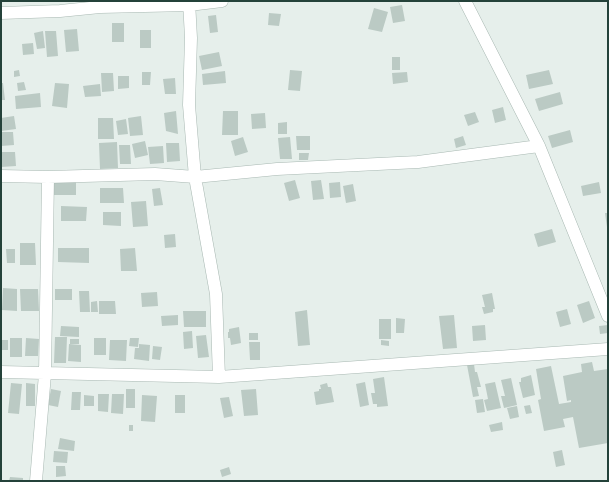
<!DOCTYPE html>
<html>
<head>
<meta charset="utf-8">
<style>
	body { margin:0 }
	#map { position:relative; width:609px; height:482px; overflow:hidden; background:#e6efeb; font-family:"Titillium Web",sans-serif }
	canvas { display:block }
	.frame { position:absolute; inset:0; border:2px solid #24423a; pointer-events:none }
</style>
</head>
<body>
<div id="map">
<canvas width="609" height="482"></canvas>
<div class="frame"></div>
</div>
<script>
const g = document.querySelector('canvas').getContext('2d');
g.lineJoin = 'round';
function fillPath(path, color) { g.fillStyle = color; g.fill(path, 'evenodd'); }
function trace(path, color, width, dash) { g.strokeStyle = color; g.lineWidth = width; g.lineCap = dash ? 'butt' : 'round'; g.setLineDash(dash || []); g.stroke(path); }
const building = new Path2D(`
	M402,5l3,16 -12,2 -3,-16z
	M374,8l14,4 -6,20 -14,-3z
	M269,13l12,1 -2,12 -11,-1z
	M216,15l2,17 -8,1 -2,-17z
	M112,23h12v19h-12z
	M77,29l2,22 -13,1 -2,-22z
	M140,30h11v18h-11z
	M43,31l2,17 -8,1 -3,-16z
	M45,31h11l2,25 -11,1z
	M33,43l1,11 -11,1 -1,-11z
	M219,52l3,14 -20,4 -3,-14z
	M392,57h8v13h-8z
	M19,70l1,6 -6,1v-6z
	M290,70l12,1 -2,20 -12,-1z
	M549,70l4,14 -24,5 -3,-14z
	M225,71l1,12 -23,2 -1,-11z
	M142,72h9l-1,13h-8z
	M407,72l1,10 -15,2 -1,-11z
	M101,73h12l1,18 -12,1z
	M118,76h11v12l-11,1z
	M175,78l1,16h-11l-2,-15z
	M24,82l2,8 -8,1 -1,-8z
	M1,83h2l2,17h-4z
	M55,83l14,1 -2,24 -15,-2z
	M100,84l1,12 -16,1 -2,-11z
	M560,92l3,12 -24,7 -4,-12z
	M40,93l1,14 -25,2 -1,-13z
	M503,107l3,13 -11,3 -3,-13z
	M176,111l2,23 -12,-3 -2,-18z
	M223,111h15v24h-16z
	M475,112l4,10 -11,4 -4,-11z
	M265,113l1,15 -14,1 -1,-15z
	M14,116l2,13 -15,2v-13z
	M141,116l2,19 -13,1 -2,-18z
	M98,118h15l1,21h-16z
	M126,119l2,15 -10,1 -2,-14z
	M287,122v12h-9v-11z
	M570,130l3,12 -21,6 -4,-12z
	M1,132h12l1,13 -13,1z
	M296,136h14v14h-13z
	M463,136l3,9 -10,3 -2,-9z
	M243,137l5,15 -13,4 -4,-15z
	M290,137l2,22h-12l-2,-21z
	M145,141l3,14 -13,3 -3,-14z
	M117,142l1,26 -18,1 -1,-26z
	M166,143h13l1,18 -13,1z
	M119,145h11l1,19h-11z
	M163,146l1,17 -14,1 -2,-17z
	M1,152h14l1,14 -15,1z
	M299,153h10l-1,7h-9z
	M295,180l5,18 -11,3 -5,-18z
	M321,180l3,19 -11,1 -2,-19z
	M54,182h22v13h-22z
	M340,182l1,15 -11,1 -1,-15z
	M599,182l2,11 -18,3 -2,-10z
	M353,184l3,17 -10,2 -3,-17z
	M100,188h23l1,15h-24z
	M160,188l3,17 -9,1 -2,-17z
	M146,201l2,25 -15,1 -2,-25z
	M61,206l26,1 -1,14h-25z
	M103,212h18v14l-18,-1z
	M605,213h3v14h-1z
	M552,229l4,13 -18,5 -4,-13z
	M175,234l1,13 -11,1 -1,-13z
	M20,243h15l1,22h-16z
	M58,248h31v15l-31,-1z
	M135,248l2,23h-16l-1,-22z
	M6,249h9v14h-8z
	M3,288l14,1v22l-15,-1z
	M20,289h18l1,22h-18z
	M55,289h17v11h-17z
	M79,291h10l1,21h-10z
	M157,292l1,14 -16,1 -1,-14z
	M492,293l3,16h-2v3l-9,2 -2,-7h3l-3,-12z
	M97,301l1,11h-7v-10z
	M99,301h16l1,13h-17z
	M589,301l6,17 -12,5 -6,-18z
	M567,309l4,15 -11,3 -4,-15z
	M307,310l3,35 -12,1 -3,-34z
	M183,311h23v16h-22z
	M178,315v10l-16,1 -1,-10z
	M454,315l3,33 -14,1 -4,-33z
	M396,318l9,1 -1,14h-8z
	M379,319h12v20h-12z
	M485,325l1,15 -13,1 -1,-15z
	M608,325v8l-8,1 -1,-8z
	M61,326l18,1v10l-19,-1z
	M239,327l2,16 -10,2 -1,-7h-2v-6h1v-3z
	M192,331l1,17 -9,1 -1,-17z
	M249,333h9v7h-9z
	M206,335l3,22 -11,1 -2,-22z
	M55,337h12l-1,26h-12z
	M10,338h12v19h-12z
	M26,338l13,1 -1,17h-13z
	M94,338h12v17h-12z
	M130,338h9l-1,9 -9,-1z
	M70,339h9v5h-9z
	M1,340h7v10h-7z
	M110,340h17l-1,21 -17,-1z
	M381,340l8,1v5l-8,-1z
	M249,342h11v18h-10z
	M69,344l12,1v17l-13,-1z
	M139,344l11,1 -1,16 -15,-2 1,-11h4z
	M153,346l9,1 -2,13 -8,-1z
	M592,362l2,9 14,-2v21h-1l1,7v46l-29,5 -6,-31 -10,2 2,8 -21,4 -6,-31 3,-1 -5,-30 15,-3 8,38 12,-2v-2l-4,1 -4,-25 19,-4 -1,-8z
	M474,364l1,8h2l4,15h-4l2,9 -6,1 -6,-32z
	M531,375l4,20 -12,3 -4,-16h2v-4z
	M384,377l4,29 -11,1v-3h-4l-2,-11h4l-2,-14z
	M511,378l6,27 -13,3 -3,-12h4l-4,-16z
	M365,382l4,23 -9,2 -4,-23z
	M495,382l6,26 -14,3 -3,-11 4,-1 -3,-15z
	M11,383l11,1 -3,30 -11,-1z
	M26,383l9,1v22h-9z
	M327,383l1,4h3l3,15 -18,3 -2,-13 5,-1v-2h2l-1,-4z
	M51,389l10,2 -3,16 -10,-2z
	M126,389h9v19h-9z
	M256,389l2,26 -14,1 -3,-26z
	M72,392h9l-1,18h-9z
	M98,394h11l-1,18 -10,-1z
	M112,394h12l-1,20 -12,-1z
	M84,395l10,1v10h-10z
	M142,395l15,1 -2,26 -14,-1z
	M175,395h10v18h-10z
	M229,397l4,19 -9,2 -4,-20z
	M483,399l2,13 -8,1 -2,-13z
	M530,405l2,8 -6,1 -2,-8z
	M517,406l2,11 -9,2 -3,-11z
	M502,422l1,8 -12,2 -2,-7z
	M129,425h4v6h-4z
	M60,438l15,3 -1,10 -16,-2z
	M562,450l3,15 -9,2 -3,-15z
	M54,451l14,1 -1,11 -14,-1z
	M56,466h9l1,10 -10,1z
	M229,467l2,7 -9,3 -2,-7z
	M10,477l13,1v3h-14z`);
const minor = new Path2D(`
	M189,1l2,37 -2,67 6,72 21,117 3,83
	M465,1l74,145 69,170
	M1,13l59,-2 40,-4 89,-2 33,-4
	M1,176l47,1 107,-3 40,3 82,-8 141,-7 121,-16
	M1,372l218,5 389,-28
	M36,481l9,-107 3,-197`);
fillPath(building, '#bbcac4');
trace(minor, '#a8b8b2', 13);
trace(minor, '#fff', 12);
</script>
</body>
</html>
